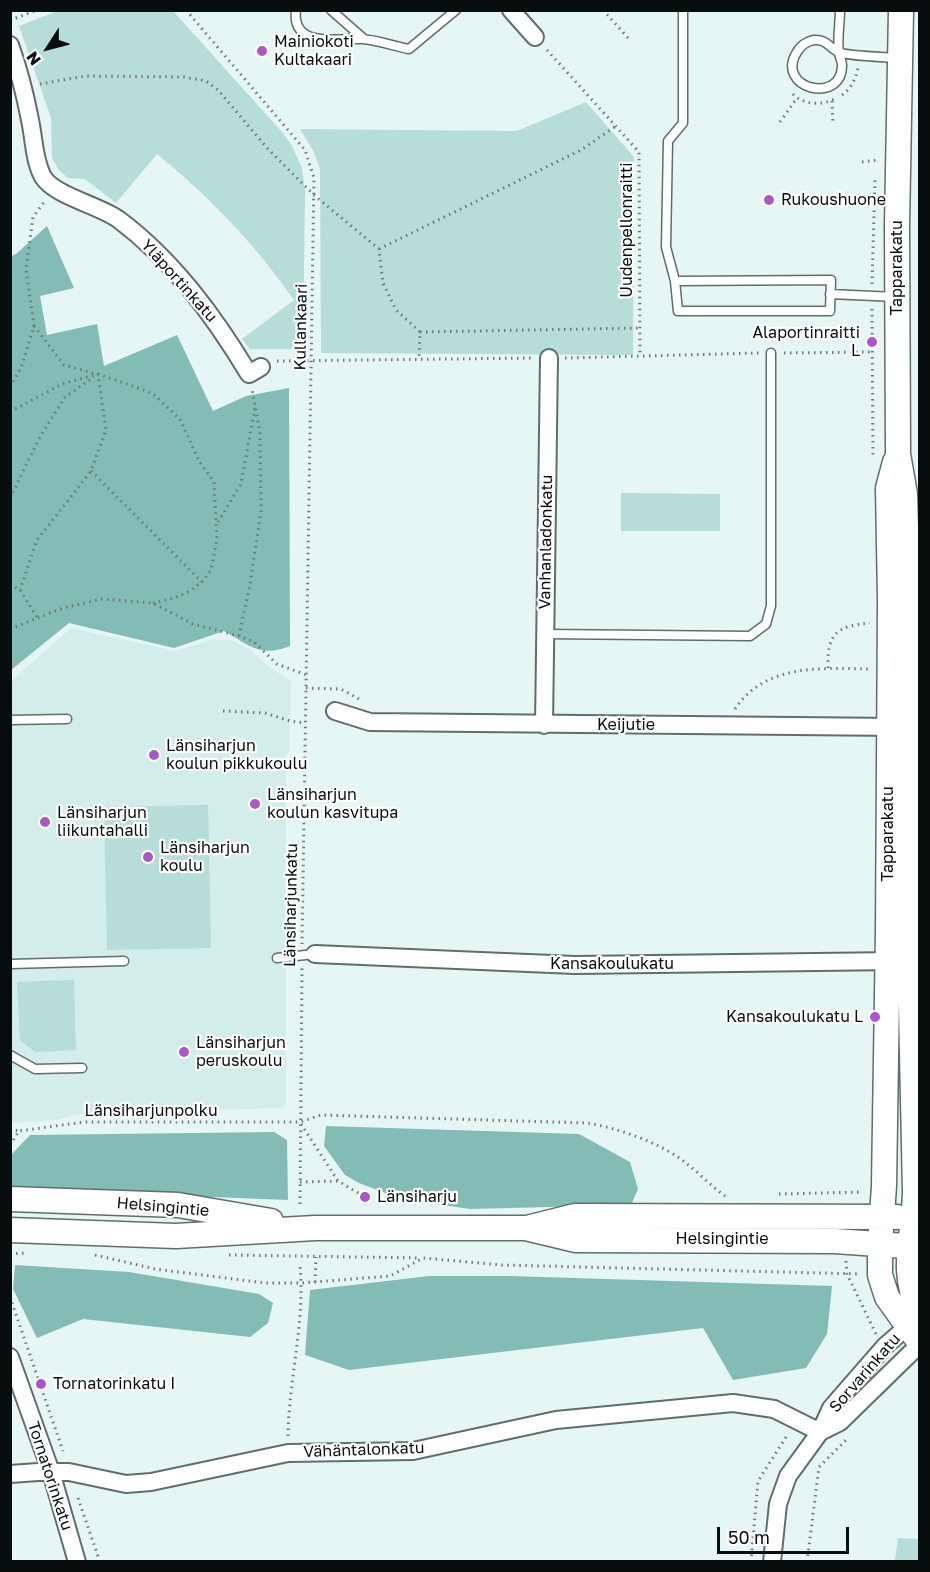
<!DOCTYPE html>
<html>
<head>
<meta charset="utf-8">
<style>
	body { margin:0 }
	#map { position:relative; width:930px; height:1572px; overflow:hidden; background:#e5f6f4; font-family:"Golos Text",sans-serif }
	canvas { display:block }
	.frame { position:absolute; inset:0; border:12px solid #080d0d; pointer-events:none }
	.north { position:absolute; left:18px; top:18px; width:60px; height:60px; -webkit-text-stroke:4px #fff; paint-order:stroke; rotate:234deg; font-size:16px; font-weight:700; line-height:24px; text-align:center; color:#080d0d }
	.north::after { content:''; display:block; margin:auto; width:21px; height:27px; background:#080d0d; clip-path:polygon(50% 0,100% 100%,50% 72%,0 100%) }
	.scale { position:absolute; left:717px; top:1527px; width:132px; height:27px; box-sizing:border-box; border:3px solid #080d0d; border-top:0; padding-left:8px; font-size:18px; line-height:21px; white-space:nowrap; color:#080d0d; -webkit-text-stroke:4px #fff; paint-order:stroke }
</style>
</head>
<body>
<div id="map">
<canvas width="930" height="1572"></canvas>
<div class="frame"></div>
<div class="north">N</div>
<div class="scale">50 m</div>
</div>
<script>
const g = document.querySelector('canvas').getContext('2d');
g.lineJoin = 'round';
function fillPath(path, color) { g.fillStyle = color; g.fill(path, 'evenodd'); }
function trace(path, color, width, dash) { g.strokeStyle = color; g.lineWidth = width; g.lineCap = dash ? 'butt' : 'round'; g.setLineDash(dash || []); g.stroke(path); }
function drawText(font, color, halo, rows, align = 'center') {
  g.font = font + ' "Golos Text",sans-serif'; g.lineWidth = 4.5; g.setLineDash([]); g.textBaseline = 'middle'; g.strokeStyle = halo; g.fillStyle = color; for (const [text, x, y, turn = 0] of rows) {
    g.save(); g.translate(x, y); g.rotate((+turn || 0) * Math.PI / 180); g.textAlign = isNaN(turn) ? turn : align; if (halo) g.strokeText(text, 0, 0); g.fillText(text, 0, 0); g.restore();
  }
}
const built = new Path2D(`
	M71,628l105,23 38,-12 20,2 15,8 19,17 23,15 -2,70 -3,5v347l-5,5 -205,6 -19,6 -46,3v-442z`);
const green = new Path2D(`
	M60,10l113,1 110,122 9,13 10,22 3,24 -2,157h-53l-8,-10 52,-39c-41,-58 -82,-101 -137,-146l-41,49 -31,-24 -17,-1 -10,-9 -6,-11 -1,-40 -32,-92z
	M586,102l48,55 -1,198 -312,-2 -1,-184 -6,-17 -14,-23 217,2z
	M621,493l99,1v37h-99z
	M208,805l3,143 -104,2 -3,-143z
	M74,980l2,70 -41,2 -15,-12 -3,-58z
	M898,1538l21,1v22h-24z`);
const forest = new Path2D(`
	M47,226l27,62 -34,8 7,39 50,-11 7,42 73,-31 36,76 33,-15 43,-8 1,258c-30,12 -41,-1 -66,-15l-50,17 -105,-25 -58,47v-414l5,-2z
	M326,1126l253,8 51,28 8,27 -7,16 -161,4 -69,-10 -42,-16 -14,-8 -21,-29z
	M274,1132l13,8 1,60 -276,-11 -2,-33 20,-21z
	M15,1265l114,7 130,22 14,9 -5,20 -18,14 -167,-18 -46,19 -24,-49z
	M429,1276h81l322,10 -5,48 -21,34 -73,12 -30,-52 -354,42 -44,-15 5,-65z`);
const path = new Path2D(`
	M186,10l119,140 9,28 -12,766
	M603,10l26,29
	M10,20l28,-10
	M547,50l92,102 1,203
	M40,84l45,-8 99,1 22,4 12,9 49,58 47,47 65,54 4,34 13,27 24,22 -1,26
	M793,94c10,11 31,12 43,4
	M842,95c9,-6 14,-17 16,-27
	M832,101l1,24
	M780,122l17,-24
	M862,162l15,-2
	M379,249l202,-99 35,-24
	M872,284l3,-104
	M872,309l1,149
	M34,326l30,39 43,12 45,16 28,26 19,42 15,21 3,57 -6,31 -9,12 -12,9 -16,7 -21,5
	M420,332l220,-4
	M784,353l88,-1
	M565,358l194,-5
	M277,361l257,-3
	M10,387l11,-19 13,-42 -8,-57 7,-52 12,-16
	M10,412l52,-28 36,-10 8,56 -15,41 -54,69 -17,50
	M91,471l111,111
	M10,498l31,-63 24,-38 29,-20
	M218,522l23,-38 14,-77
	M10,584l10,6 17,27
	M10,629l53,-21 39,-9 51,4 40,21 46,12 15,6 23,22 30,11
	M239,636l10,-46 12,-78 -1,-79 -8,-44
	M828,668c-1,-34 8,-42 42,-45
	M306,688l35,1 20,11
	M735,709c30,-45 85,-41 133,-40
	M223,711l42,2 25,8 15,2
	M301,1124l37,57 27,16
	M10,1129l9,2
	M10,1145l9,-14 65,-9h216l21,-7 266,8c31,5 74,20 99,40 13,10 25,23 39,33
	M300,1182l38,-1
	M779,1194l84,-2
	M300,1204l2,-238
	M10,1254l14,-1
	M95,1255l60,14 110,14h37l88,-7 33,-18 79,7 359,9
	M229,1255l192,3
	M846,1261l1,13 29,60
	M315,1282l1,-25
	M10,1297l53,154
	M288,1436c1,-57 17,-113 12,-170
	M78,1498l22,64
	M751,1562l7,-81 30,-47
	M807,1562l12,-95 29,-29`);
const lane = new Path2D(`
	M296,10c-5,39 43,28 66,29 15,1 32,7 47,10l47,-39
	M331,10l33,29
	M840,10c0,14 -3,28 -1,42 0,4 3,9 3,13 0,41 -68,23 -45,-13 3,-6 10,-11 17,-12 12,-1 15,7 24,12 8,4 48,5 59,6
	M675,281l156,-1 -1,31h-152l-3,-30 -9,-34 2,-106 15,-18v-113
	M830,294l66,3
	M545,634l205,2 16,-12 5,-18v-253
	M10,720l57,-1
	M277,958l38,-4
	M10,964l114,-3
	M10,1055l25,14 47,-1`);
const street = new Path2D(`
	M511,10l24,27
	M10,45c9,25 15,49 20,75 4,18 4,41 13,57 12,19 55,28 75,42 55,41 96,97 131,155l12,-7
	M335,711l35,11 529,5
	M544,725l5,-367
	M315,954l260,11 322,-4
	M10,1357l41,115 26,90
	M820,1432l20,-10 80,-78
	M10,1474l28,-2h31l57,12 25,-2 137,-29 125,-2 143,-31 177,-17 41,6 46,23
	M772,1562l6,-58 10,-28 32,-44 11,-24 54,-62 22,-19 10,-2`);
const secondary = new Path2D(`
	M901,10l-4,215 1,229 7,40 7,232 -2,235 5,231c-1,45 -16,77 5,121
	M895,462l-7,26 2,112 -2,331 -4,255 -4,58v31l7,22 33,46
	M10,1199l168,6 93,16
	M531,1227l44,-11 322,1
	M10,1230l166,6 139,-8h211l50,12 259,1 85,6`);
const markers = [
	[262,51,6,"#a956c6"],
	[769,200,6,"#a956c6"],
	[872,342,6,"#a956c6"],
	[154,755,6,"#a956c6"],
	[255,804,6,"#a956c6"],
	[45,822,6,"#a956c6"],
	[148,857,6,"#a956c6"],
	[875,1017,6,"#a956c6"],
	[184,1052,6,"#a956c6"],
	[365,1197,6,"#a956c6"],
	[41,1384,6,"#a956c6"]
];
const poiNames = [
	["Mainiokoti",274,42],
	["Kultakaari",274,60],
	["Rukoushuone",781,200],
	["Alaportinraitti",860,333,"right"],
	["L",860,351,"right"],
	["Länsiharjun",166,746],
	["koulun pikkukoulu",166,764],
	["Länsiharjun",267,795],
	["koulun kasvitupa",267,813],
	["Länsiharjun",57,813],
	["liikuntahalli",57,831],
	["Länsiharjun",160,848],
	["koulu",160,866],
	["Kansakoulukatu L",863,1017,"right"],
	["Länsiharjun",196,1043],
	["peruskoulu",196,1061],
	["Länsiharju",377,1197],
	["Tornatorinkatu I",53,1384]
];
const streetNames = [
	["Uudenpellonraitti",627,230,-90],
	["Tapparakatu",897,268,-90],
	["Yläportinkatu",179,281,48],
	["Kullankaari",301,327,-89],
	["Vanhanladonkatu",546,542,-89],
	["Keijutie",626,725],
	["Tapparakatu",888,834,-90],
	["Länsiharjunkatu",291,905,-89],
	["Kansakoulukatu",612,964],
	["Länsiharjunpolku",151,1111],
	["Helsingintie",163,1207,5],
	["Helsingintie",722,1239],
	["Sorvarinkatu",865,1373,-49],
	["Vähäntalonkatu",364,1450,-2],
	["Tornatorinkatu",50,1476,72]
];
fillPath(built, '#d2edea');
fillPath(green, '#b6ddd8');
fillPath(forest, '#82bcb5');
trace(lane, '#5f6e6c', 11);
trace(street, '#5f6e6c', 20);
trace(secondary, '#5f6e6c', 27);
trace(path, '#6f7978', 3, [1.5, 4.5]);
trace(lane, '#fff', 8);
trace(street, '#fff', 16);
trace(secondary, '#fff', 24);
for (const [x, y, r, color] of markers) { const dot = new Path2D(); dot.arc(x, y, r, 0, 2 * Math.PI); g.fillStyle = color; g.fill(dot); trace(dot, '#fff', 2); }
drawText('16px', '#080d0d', '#fff', poiNames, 'left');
drawText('16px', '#080d0d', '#fff', streetNames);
</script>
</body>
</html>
